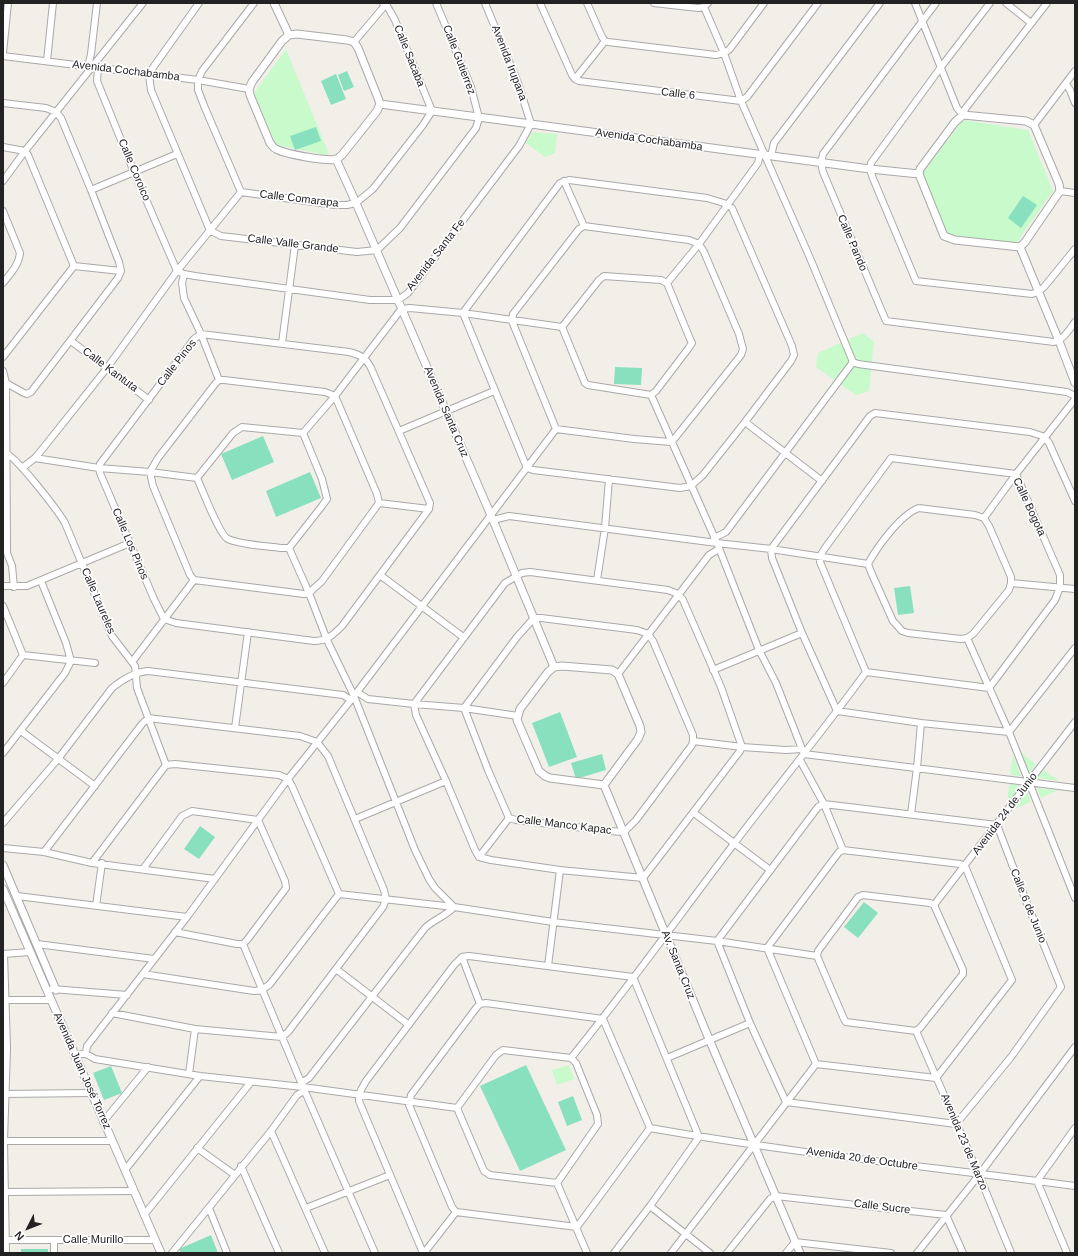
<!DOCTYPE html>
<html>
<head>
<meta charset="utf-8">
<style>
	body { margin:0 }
	#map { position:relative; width:1078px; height:1256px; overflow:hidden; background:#f2efe9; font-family:Helvetica,sans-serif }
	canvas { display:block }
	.frame { position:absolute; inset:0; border:4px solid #222; pointer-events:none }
	.north { position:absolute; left:8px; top:1208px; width:40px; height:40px; -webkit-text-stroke:3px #fff; paint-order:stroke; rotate:228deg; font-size:11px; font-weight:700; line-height:16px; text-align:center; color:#222 }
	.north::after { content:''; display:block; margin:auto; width:14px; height:18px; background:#222; clip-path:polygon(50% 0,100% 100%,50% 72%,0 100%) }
</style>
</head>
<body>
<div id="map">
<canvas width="1078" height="1256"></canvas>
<div class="frame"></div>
<div class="north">N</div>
</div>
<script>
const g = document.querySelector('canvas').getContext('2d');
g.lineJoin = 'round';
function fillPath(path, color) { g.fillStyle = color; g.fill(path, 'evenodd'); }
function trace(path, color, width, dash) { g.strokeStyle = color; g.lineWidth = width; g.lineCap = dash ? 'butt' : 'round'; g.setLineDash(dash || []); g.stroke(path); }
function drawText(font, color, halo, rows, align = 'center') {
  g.font = font + ' Helvetica,sans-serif'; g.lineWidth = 3.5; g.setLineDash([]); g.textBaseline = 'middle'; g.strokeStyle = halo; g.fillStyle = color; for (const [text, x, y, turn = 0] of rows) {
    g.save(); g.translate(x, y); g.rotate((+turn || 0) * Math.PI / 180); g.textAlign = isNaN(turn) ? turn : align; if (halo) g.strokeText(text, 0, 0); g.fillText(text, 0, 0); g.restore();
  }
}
const park = new Path2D(`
	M286,49l43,105 -3,1 -50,-10 -22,-52z
	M963,120l65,10 25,61 -37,52 -68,-8 -27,-60z
	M532,132l25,2 -2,19 -10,4 -19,-14z
	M863,333l11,9 -5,49 -13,4 -40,-28 2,-14z
	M1021,753l15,11 -6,9z
	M1013,755l8,21 -11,-1z
	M1044,770l16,11 -23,-3z
	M1009,784l12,2 -14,18z
	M1037,788l21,2 -17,8z
	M1027,792l4,10 -17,7z
	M569,1065l5,14 -17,6 -5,-15z`);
const pitch = new Path2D(`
	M347,71l7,16 -10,4 -6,-16z
	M336,74l10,25 -15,6 -10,-24z
	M316,127l5,14 -26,9 -5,-14z
	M1023,196l14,9 -16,23 -13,-10z
	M615,367l27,1 -1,17 -27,-1z
	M263,436l11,26 -42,18 -11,-26z
	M310,472l11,26 -45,19 -10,-26z
	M910,586l4,27 -16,2 -4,-27z
	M560,712l17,45 -28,10 -17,-44z
	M602,754l4,16 -30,9 -5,-16z
	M200,826l15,11 -16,22 -15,-10z
	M864,902l14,11 -20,25 -14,-11z
	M526,1065l40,85 -46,21 -40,-85z
	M111,1066l11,27 -18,7 -11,-27z
	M573,1096l9,24 -15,6 -9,-24z
	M211,1235l7,18h-37l-2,-4z
	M21,1249h27v4h-27z`);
const minor = new Path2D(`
	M199,3l-47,66 -3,6 2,15 58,138 2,3 10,5 136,16 20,-2 23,-22 76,-100 3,-10 -8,-31 -35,-84
	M254,3l-52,68 -4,9v10l7,18 36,84 94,13h12l9,-2 17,-14 50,-64 9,-14 -37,-91 -9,-16 -3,-1
	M540,3l32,72 3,4 4,2 162,20 6,-4 71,-94
	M587,3l15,34 3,4 3,1 108,13 8,-2 5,-3 35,-47
	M654,3l44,5 6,-1 4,-4
	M915,3l42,105 6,7 2,-6 82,-106
	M936,3l-113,151 -2,9 2,9 63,149 168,21c10,-3 15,-12 21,-20
	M990,3l-49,64 -70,96 -1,6 2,7 44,105 116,13 6,-2 6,-5 31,-38
	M1006,3l25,20
	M704,7l20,46 17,48 69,157 43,104 5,2 209,28 8,4
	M354,42l33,-39
	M3,53l5,-50
	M3,56l195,24 51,9
	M47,61l6,-58
	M88,67l3,-13 6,-51
	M98,68l-1,13 37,91 43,99
	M575,79l30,-38
	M1066,84l4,6 5,13
	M3,103l43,5 10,4 5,6 30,72 28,72 2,9 -3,7 -87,114 -4,2 -3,-1 -18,-10
	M1034,125l41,-54
	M3,147l22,4 3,4 46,111 -71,91
	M771,156l3,-13 106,-140
	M3,181l22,-30 118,-148
	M564,181l20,45
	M91,190l86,-36
	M1060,191l15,2
	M3,211l17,42c-1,12 -10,21 -17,30
	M584,226l105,14 10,4 5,8 35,82 4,15 -2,6 -66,83 -4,4 -37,-3 -78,-10 -44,-108 1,-7 66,-85z
	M74,266l47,5
	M177,271l7,3 11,2 175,24h28l10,-7 111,-147 12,-22 -13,-41 -33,-80
	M184,274l-2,9 2,15 17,36 18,46
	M604,276l57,4 6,3 23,56 2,4 -4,6 -32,42 -5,4 -63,-10 -3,-2 -23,-56 37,-47z
	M667,283l32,-39 59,-81 2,-9
	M201,334l148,18c12,3 17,6 22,16l59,135 -1,6 -87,117c-9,9 -15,15 -28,15l-138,-18 -12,-4 -10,-20 -54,-126 -1,-5 1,-4 94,-125z
	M71,341l78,59
	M282,343l13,-98
	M3,371l3,12 1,163v7l5,13 2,21
	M219,380h5l101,12 10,4 42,98 2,9 -57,78 -13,12 -5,1 -110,-14 -4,-5 -37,-89 -3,-14 8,-14 57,-74z
	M651,395l66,148 42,107 17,33 28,71 271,34
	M745,422l77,59
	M242,427l61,6 19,46 5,20 -5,7 -33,42h-8c-14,-2 -40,-3 -53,-9 -8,-3 -26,-50 -31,-61l36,-45z
	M399,431l95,-40
	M303,433l32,-37 64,-84 3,-3 8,-1 53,5 2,-3 95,-127 9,-3 138,18 20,6 5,4 60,138 2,9 -3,6 -46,61 -42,53 -12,11 -11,2 -147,-18 -6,-2 -64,-155 99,14
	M3,452c11,1 55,59 62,71l47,113 23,30 2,22 29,77
	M35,458l64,10 51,4 47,6
	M891,458l125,16 44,101v12l-5,13 -66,88 -123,-16 -46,-110v-6l5,-8z
	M22,468l13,-10 9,-11 63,-79 70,-97 64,-79
	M1075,501l-26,-58 -4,-6 -15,-5 -155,-19 -5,3 -99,133 1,9 30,75 35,78 84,12 88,9 66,-84
	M379,503l50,6
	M919,508l56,7 9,3 5,8 22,51v6l-2,7 -36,44 -6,4 -6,1 -53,-6 -6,-2 -9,-10 -22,-49 -3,-8c9,-17 33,-50 51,-56z
	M984,518l32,-44 59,-75
	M493,520l16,-4 208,27 54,6 97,15
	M714,538l12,-6 127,-170
	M289,548l20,45 18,47 27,56 61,154 14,29 6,9 19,19
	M380,575l83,62
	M597,580l8,-52 4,-49
	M1011,583l64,6
	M3,586h24l103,-43
	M3,606l20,49 -20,28
	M967,638l42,94 66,166
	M23,655l72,8
	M132,662l62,-82
	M713,670l89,-37
	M618,674l91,-119 10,-6
	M357,692l11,7 46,5 2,11 30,66 29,69 4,7 12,3 69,10 83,8 97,-127 2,-4 -21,-60 -38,-87 -5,-6 -10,-4 -138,-18 -8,1 -17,10 -91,121
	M414,704l50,4 54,8
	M464,708l24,62 21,48 7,2 93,11 15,1 12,-12 56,-75 1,-4
	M464,708l53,-71 17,-19h7l96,12 11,4 5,7 40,94v6
	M235,728l13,-96
	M21,731l74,55
	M693,741l49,6 44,3 16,-1
	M3,753l62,-80 6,-12 -5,-18 -25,-62
	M800,760l24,44 19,46
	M824,804l173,21 31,81 33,81 -50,70 -55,67 -170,-22 -36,-79 -33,-82 101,-134z
	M694,813l76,57
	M911,814l6,-46 4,-45
	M355,819l91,-38
	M3,823l55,-64 54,-71c10,-8 23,-16 36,-17l195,24 8,5
	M3,848l41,4 48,11 123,16
	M843,850l117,14 5,2 47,114 -76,98 -120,-14 -49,-116 72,-96z
	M44,852l98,-128 6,-6 152,18 17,6 11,14 56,134 2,9 -3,8 -95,125 -6,5 -87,-8 -83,-16
	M479,857l30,-39
	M92,863l74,-98 9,-1 104,11 9,4 4,7 47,108
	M143,869l39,-53 10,-5 66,9 27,61 1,7 -39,52 -4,4h-6l-62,-12
	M339,894l115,13 99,15 164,19 100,15
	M863,895l67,8 4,2 29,65v4l-43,54 -4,3 -70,-9 -2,-3 -27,-63 1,-5 40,-54z
	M17,896l170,21
	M934,905l141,-183
	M96,906l6,-43
	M37,944l117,15
	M243,944l60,143 72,166
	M3,954l27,-2
	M4,954l3,94 -3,93 2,112
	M462,957l18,47
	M548,966l12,-96
	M336,969l73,56
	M143,974l111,17 8,-1 8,-6 69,-90
	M52,989l75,6
	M3,1000h48
	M486,1003l117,16 47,109 -73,99 -121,-15 -4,-5 -43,-102 2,-10 66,-88 3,-3z
	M916,1031l63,144 32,78
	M503,1050l68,8 5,5 21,52 1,9 -41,59 -67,-8 -6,-4 -27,-63 39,-53z
	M86,1053l1,-7 100,-129 101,-138 63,-79 205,-271
	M74,1056c9,-4 13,-2 21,3l105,17 103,11 154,21
	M571,1058c56,-69 108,-142 162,-213 44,-58 90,-114 133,-173
	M667,1058l83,-35
	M189,1074l6,-45
	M301,1083l8,-5 116,-150c8,-8 21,-12 29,-21
	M3,1094l89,-1
	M103,1122l45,-55
	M650,1128c141,25 283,39 425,58
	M271,1131l54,122
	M3,1141h109
	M197,1148l38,27
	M241,1166l38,87
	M125,1170l75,-94
	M557,1183l30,70
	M3,1192l131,-1
	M650,1206l60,47
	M209,1208l18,45
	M306,1208l84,-33
	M144,1215l107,-133
	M6,1240h149
	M54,1241v12
	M172,1253l99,-122 26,-36 7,-4
	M423,1253l-64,-152v-5l2,-6 5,-9 88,-116 8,-8 7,-1 164,21 66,160 -49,69 -36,47
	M424,1253l32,-41
	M671,1253l145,-189
	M727,1253l43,-54 6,-3 170,19 17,38
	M786,1253l9,-11 96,11
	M917,1253l62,-78 96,-128
	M1067,1253l-30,-72 38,-53`);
const tertiary = new Path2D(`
	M274,3l15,32
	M297,34l50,6 7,2 4,6 20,50 2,6 -3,7 -35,44c-2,1 -3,3 -5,4 -9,3 -52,-5 -61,-10 -3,-1 -4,-4 -6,-6l-20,-48 -1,-6 3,-7 30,-41 7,-6z
	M380,104l490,65 49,5
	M963,115l63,6 8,4 25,59 1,7 -35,51 -5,5 -65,-7 -11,-4 -25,-62 1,-5 35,-47z
	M336,159l20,44 137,317 61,147
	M1020,247l39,94 16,42
	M562,666l50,4 6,4 22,52 1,6 -3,7 -34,46 -54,-7 -5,-2 -6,-5 -22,-51 1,-4 2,-7 28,-37 6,-5z
	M604,785l105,254 91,214
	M3,865l53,125
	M3,889l158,364`);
const streetNames = [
	["Calle Sacaba",409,56,68],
	["Calle Gutierrez",459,60,69],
	["Avenida Irupana",509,63,69],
	["Avenida Cochabamba",126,71,7],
	["Calle 6",678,94,7],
	["Avenida Cochabamba",649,140,8],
	["Calle Coroico",134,170,67],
	["Calle Comarapa",299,199,7],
	["Calle Pando",852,243,67],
	["Calle Valle Grande",293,244,7],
	["Avenida Santa Fe",436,255,-52],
	["Calle Pinos",177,363,-52],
	["Calle Kantuta",110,370,37],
	["Avenida Santa Cruz",446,412,67],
	["Calle Bogota",1029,507,65],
	["Calle Los Pinos",130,544,67],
	["Calle Laureles",98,601,67],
	["Avenida 24 de Junio",1005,814,-53],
	["Calle Manco Kapac",564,825,7],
	["Calle 6 de Junio",1028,906,68],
	["Av. Santa Cruz",678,965,68],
	["Avenida Juan José Torrez",82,1071,66],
	["Avenida 23 de Marzo",964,1142,67],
	["Avenida 20 de Octubre",862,1159,8],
	["Calle Sucre",882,1207,7],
	["Calle Murillo",93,1240]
];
fillPath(park, '#c8facc');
fillPath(pitch, '#88e0be');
trace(minor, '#a9a9a9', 8);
trace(tertiary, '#a9a9a9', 9);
trace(minor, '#fff', 6);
trace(tertiary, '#fff', 7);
drawText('11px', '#222', '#fff', streetNames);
</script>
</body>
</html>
